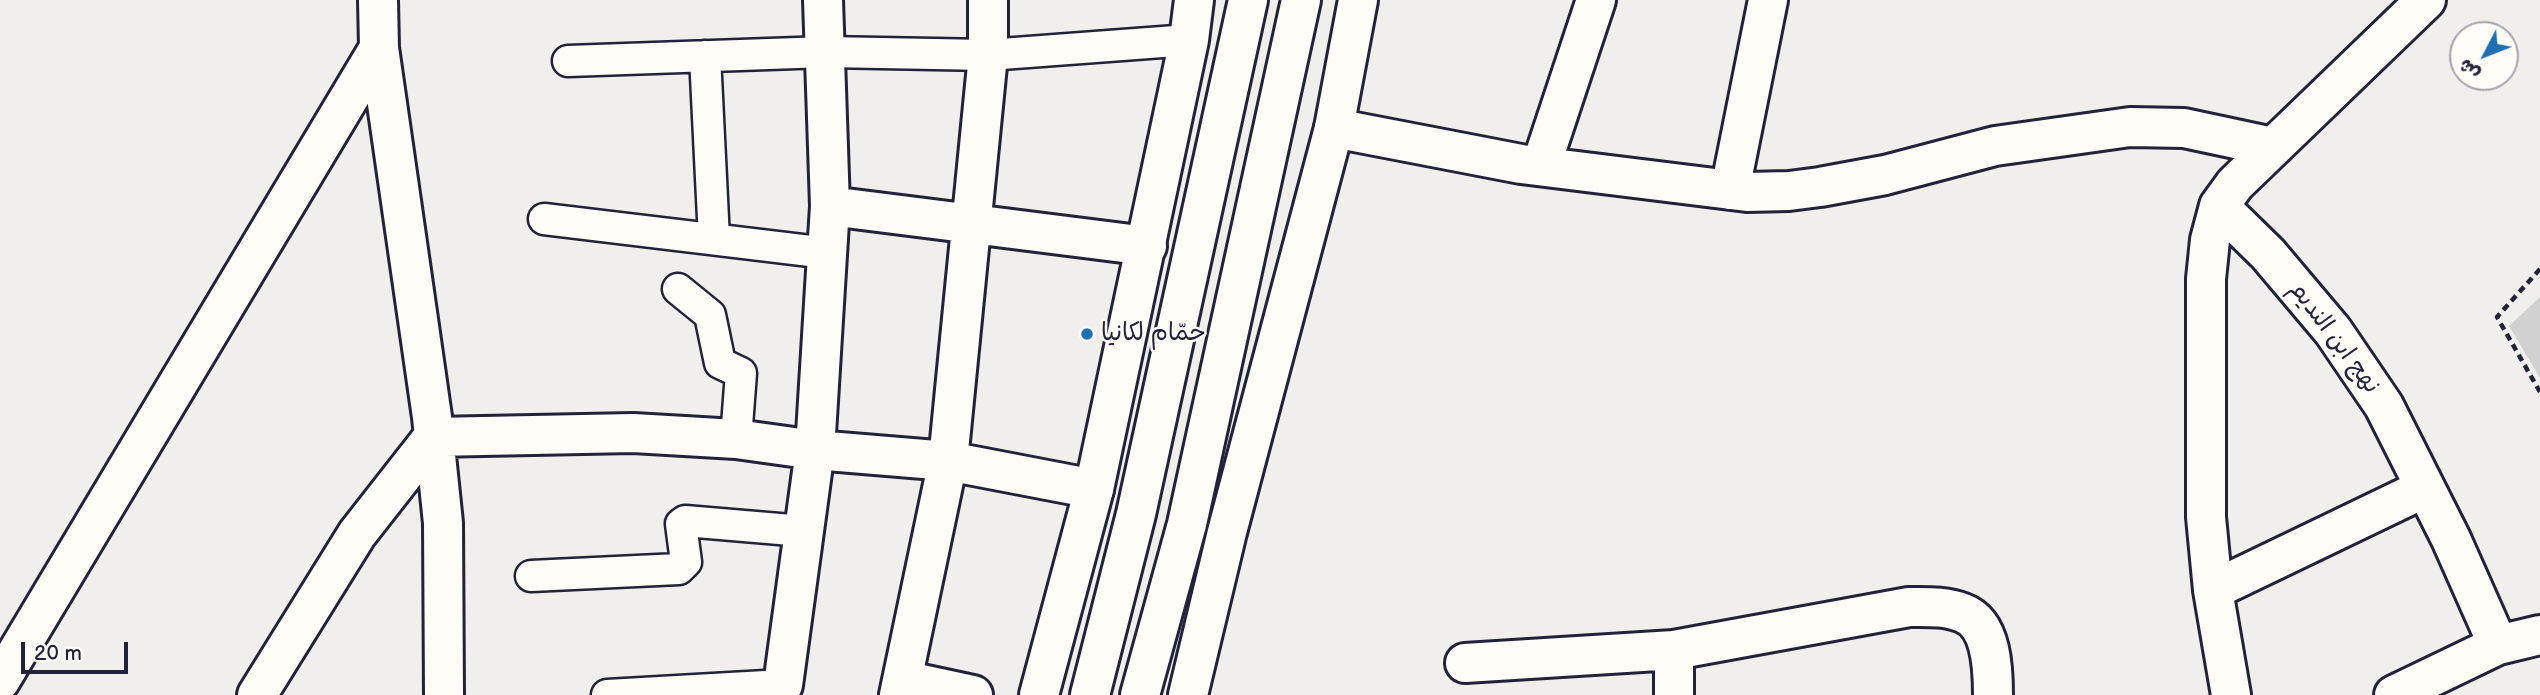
<!DOCTYPE html>
<html>
<head>
<meta charset="utf-8">
<style>
	body { margin:0 }
	#map { position:relative; width:2540px; height:695px; overflow:hidden; background:#f0efec; font-family:"Balsamiq Sans","Playpen Sans Arabic",sans-serif }
	canvas { display:block }
	.north { position:absolute; left:2449px; top:21px; width:70px; height:70px; box-sizing:border-box; background:#fdfcf7; border:2px solid #a5a5ac; border-radius:50%; rotate:228deg; font-size:19px; font-weight:700; line-height:28px; text-align:center; color:#22223b }
	.north::after { content:''; display:block; margin:auto; width:24px; height:32px; background:#1f6fb2; clip-path:polygon(50% 0,100% 100%,50% 72%,0 100%) }
	.scale { position:absolute; left:21px; top:642px; width:107px; height:32px; box-sizing:border-box; border:4px solid #22223b; border-top:0; padding-left:9px; font-size:21px; line-height:24px; white-space:nowrap; color:#22223b; -webkit-text-stroke:5px #fdfcf7; paint-order:stroke }
</style>
</head>
<body>
<div id="map">
<canvas width="2540" height="695"></canvas>
<div class="north">ش</div>
<div class="scale">20 m</div>
</div>
<script>
const g = document.querySelector('canvas').getContext('2d');
g.lineJoin = 'round';
function fillPath(path, color) { g.fillStyle = color; g.fill(path, 'evenodd'); }
function trace(path, color, width, dash) { g.strokeStyle = color; g.lineWidth = width; g.lineCap = dash ? 'butt' : 'round'; g.setLineDash(dash || []); g.stroke(path); }
function drawText(font, color, halo, rows, align = 'center') {
  g.font = font + ' "Balsamiq Sans","Playpen Sans Arabic",sans-serif'; g.lineWidth = 5; g.setLineDash([]); g.textBaseline = 'middle'; g.strokeStyle = halo; g.fillStyle = color; for (const [text, x, y, turn = 0] of rows) {
    g.save(); g.translate(x, y); g.rotate((+turn || 0) * Math.PI / 180); g.textAlign = isNaN(turn) ? turn : align; if (halo) g.strokeText(text, 0, 0); g.fillText(text, 0, 0); g.restore();
  }
}
const green = new Path2D(`
	M2540,297v81l-31,-52z`);
const path = new Path2D(`
	M2540,269l-43,48 43,75`);
const pedestrian = new Path2D(`
	M705,56l9,183
	M568,61l258,-9 162,3 201,-15
	M544,219l283,34
	M678,289l32,26 10,48 21,10 -5,66
	M531,576l148,-7 7,-7 -5,-38 4,-3 118,10
	M607,695l176,-10`);
const minor = new Path2D(`
	M378,0l1,48 53,369 11,106 1,172
	M1334,128l187,36 226,28 42,-1 31,-4 65,-12 110,-29 135,-19 54,1 89,19
	M1541,166l55,-166
	M1730,190l38,-190
	M830,206l317,40
	M2219,206l49,48 65,77 51,75 67,133 47,106
	M2213,590l212,-102
	M1674,650l235,-43c18,0 37,-1 54,6 29,11 30,56 30,82
	M1465,663l209,-13v45
	M903,680l70,15
	M0,681l379,-633
	M783,685l32,-235 15,-244 -7,-206
	M257,695l100,-161 76,-97 200,-4 103,6 79,11 133,11 146,28
	M899,695l49,-234 40,-406v-55
	M2231,695l-18,-105 -7,-73v-238l4,-39 9,-34 16,-22 191,-184
	M2394,695l104,-50 42,-10`);
const secondary = new Path2D(`
	M1039,695l55,-206 95,-449 5,-40
	M1188,695l39,-163 107,-404 24,-128`);
const primary = new Path2D(`
	M1090,695l46,-181 112,-514
	M1140,695l47,-171 114,-524`);
const markers = [
	[1087,334,7,"#1f6fb2"]
];
const poiNames = [
	["حمّام لكانيا",1101,334]
];
const streetNames = [
	["نهج ابن النديم",2334,338,53]
];
fillPath(green, '#d2d1d1');
trace(pedestrian, '#22223b', 35);
trace(minor, '#22223b', 44);
trace(secondary, '#22223b', 44);
trace(primary, '#22223b', 44);
trace(path, '#22223b', 4.5, [7, 5]);
trace(pedestrian, '#fdfcf7', 30);
trace(minor, '#fdfcf7', 38);
trace(secondary, '#fdfcf7', 38);
trace(primary, '#fdfcf7', 38);
for (const [x, y, r, color] of markers) { const dot = new Path2D(); dot.arc(x, y, r, 0, 2 * Math.PI); g.fillStyle = color; g.fill(dot); trace(dot, '#fdfcf7', 2.5); }
drawText('24px', '#22223b', '#fdfcf7', poiNames, 'left');
drawText('24px', '#22223b', '#fdfcf7', streetNames);
</script>
</body>
</html>
